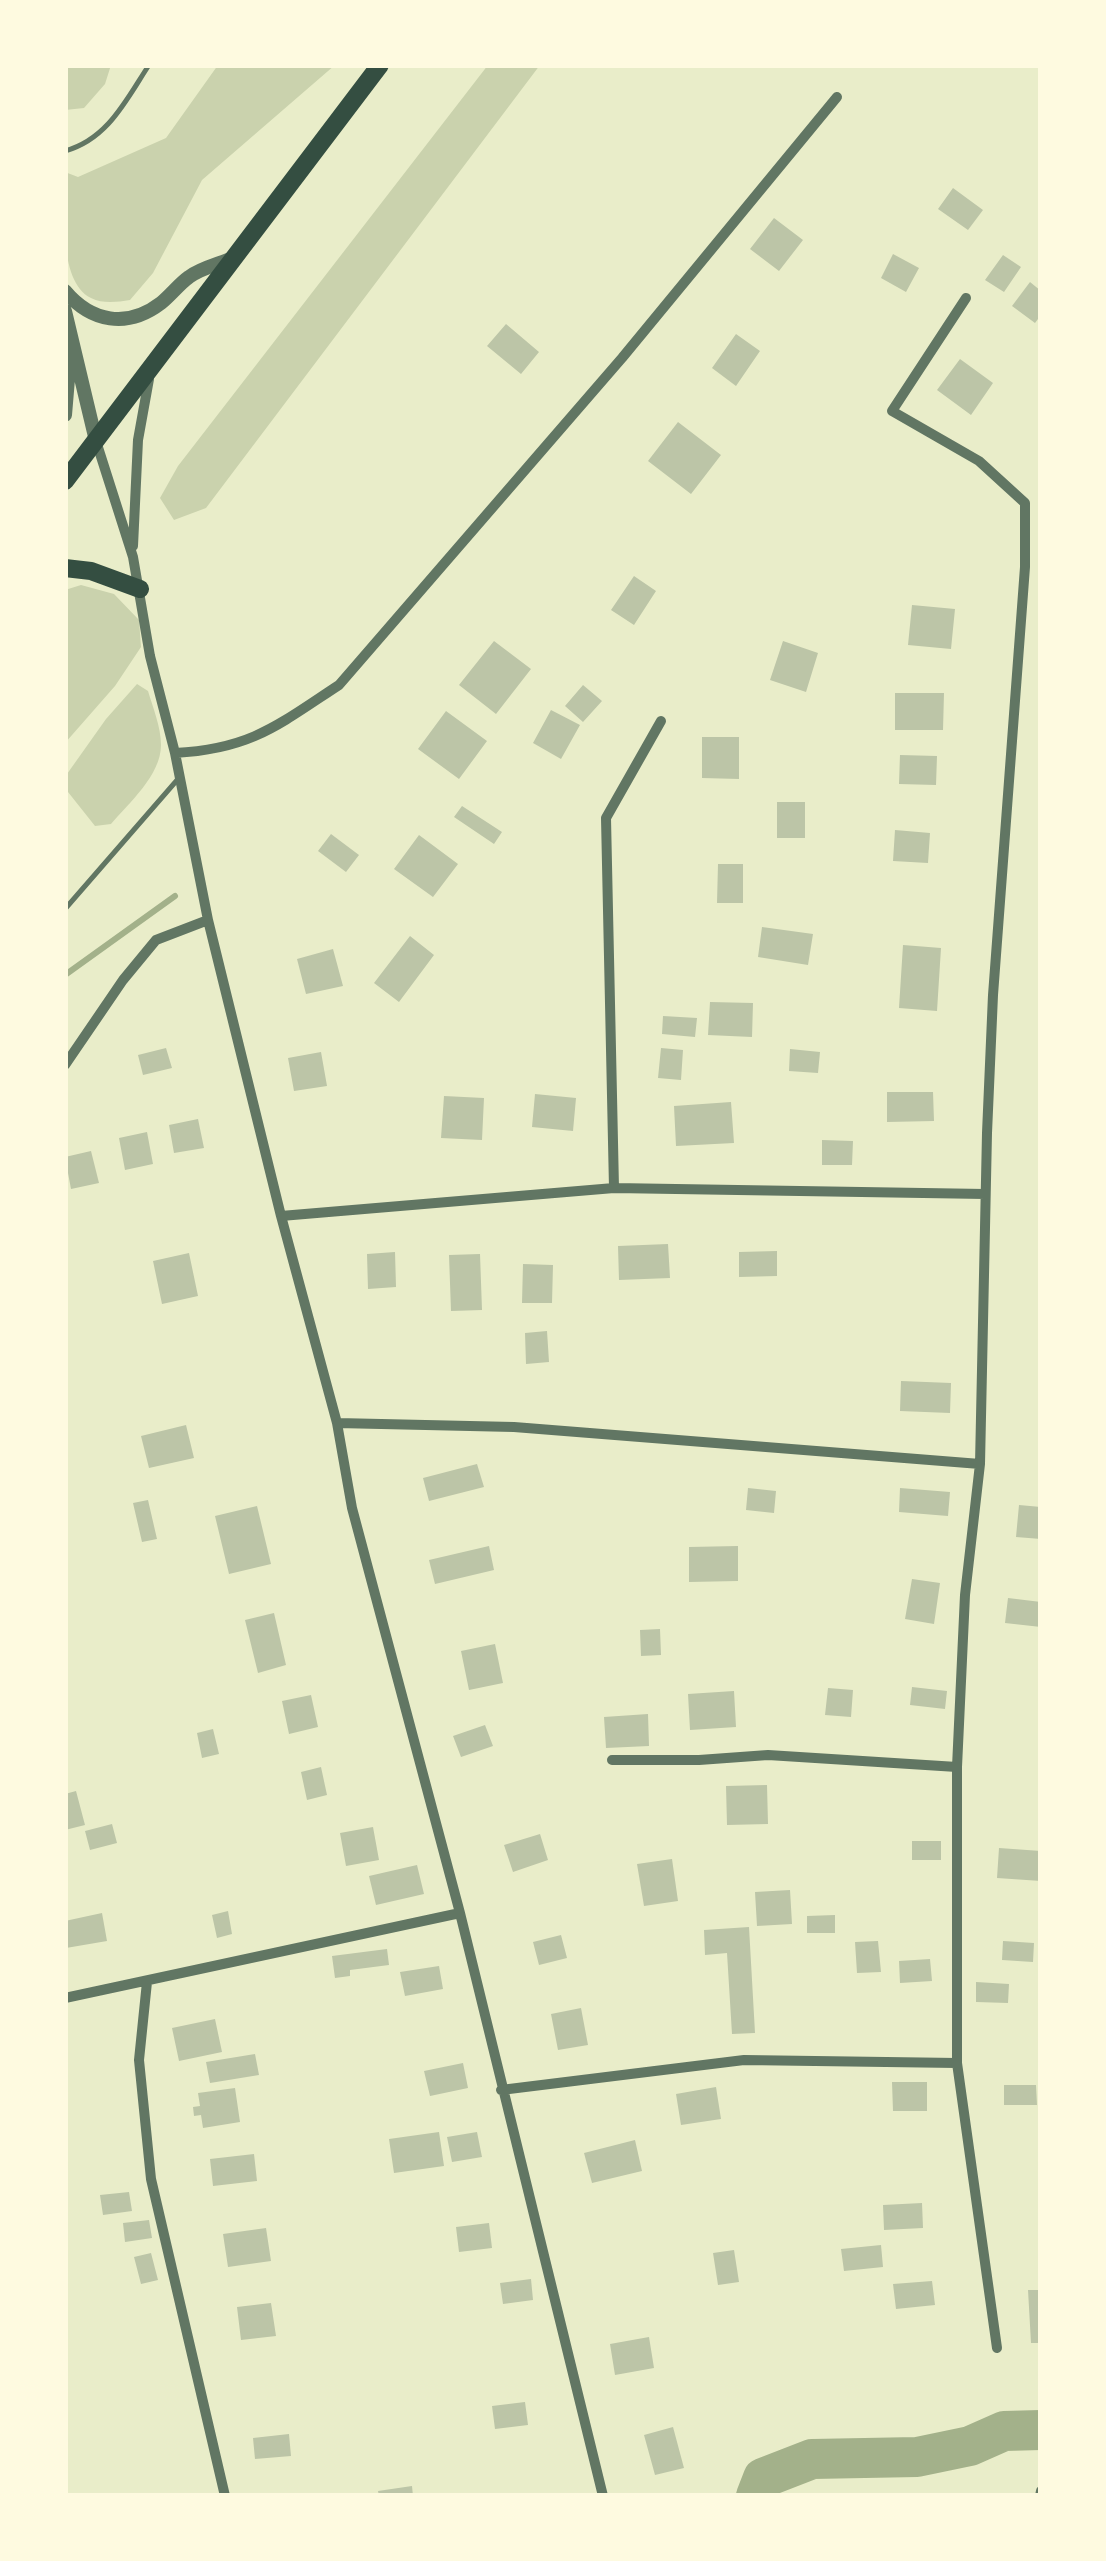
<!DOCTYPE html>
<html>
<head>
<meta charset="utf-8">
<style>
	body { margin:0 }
	#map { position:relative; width:1106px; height:2561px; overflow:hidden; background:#e9edc9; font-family:Ubuntu,sans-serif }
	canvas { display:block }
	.frame { position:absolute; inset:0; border:68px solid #fefae0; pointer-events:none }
</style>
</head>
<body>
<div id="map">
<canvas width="1106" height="2561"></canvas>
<div class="frame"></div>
</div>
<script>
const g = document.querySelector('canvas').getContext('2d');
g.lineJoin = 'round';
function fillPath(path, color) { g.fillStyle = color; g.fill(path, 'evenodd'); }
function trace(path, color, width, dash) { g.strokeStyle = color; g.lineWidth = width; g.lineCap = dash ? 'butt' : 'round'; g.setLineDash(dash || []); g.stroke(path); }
const green = new Path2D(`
	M65,65h46l-6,19 -21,24 -19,2z
	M218,65h117l-133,115 -49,93 -23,27c-13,2 -27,4 -39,-2 -34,-17 -26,-94 -26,-126l13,5 88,-39z
	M488,65h52l-334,443 -32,12 -14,-22 18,-32z
	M81,585l33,9 25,26 2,27 -26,39 -50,57v-153z
	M137,684l11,7c5,17 13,36 13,54 0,30 -32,58 -50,79l-16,2 -27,-34 -1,-18 39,-55z`);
const stream = new Path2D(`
	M65,975l110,-79`);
const river = new Path2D(`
	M756,2496l7,-18 49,-19 105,-2 53,-11 34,-15 37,-1`);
const building = new Path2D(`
	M953,188l30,22 -15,20 -30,-21z
	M774,218l29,22 -24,31 -29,-22z
	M893,254l26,14 -13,24 -25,-14z
	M1003,255l18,12 -17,25 -19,-12z
	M1030,282l11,9v24l-6,8 -23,-17z
	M506,324l33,28 -18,22 -34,-28z
	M736,334l24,17 -24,35 -24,-18z
	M960,359l33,24 -22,32 -34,-25z
	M678,422l43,33 -30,39 -43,-33z
	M634,576l22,15 -22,34 -23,-15z
	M912,605l43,4 -4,40 -43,-4z
	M494,641l37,28 -35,45 -37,-29z
	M783,641l35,12 -12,39 -36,-12z
	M583,685l19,16 -19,21 -18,-16z
	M895,693h49l-1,37h-48z
	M551,710l29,15 -19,34 -28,-16z
	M446,711l41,30 -28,38 -41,-30z
	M702,737h37v42l-37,-1z
	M900,755l37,1 -1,29 -37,-1z
	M777,802h28v36h-28z
	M462,806l40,26 -8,12 -40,-27z
	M895,830l35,3 -2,30 -35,-2z
	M331,834l28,21 -13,17 -28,-21z
	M419,835l39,29 -25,33 -39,-28z
	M718,864h25v39h-26z
	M762,927l51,7 -5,31 -50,-8z
	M410,936l24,19 -35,47 -25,-19z
	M903,945l38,3 -4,63 -38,-3z
	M333,949l10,37 -37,8 -9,-35z
	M710,1002l43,1 -1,34 -44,-2z
	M663,1016l34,2 -2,19 -33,-3z
	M166,1048l6,20 -29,7 -5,-20z
	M661,1048l22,2 -2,30 -23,-2z
	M790,1049l30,3 -2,21 -29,-2z
	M321,1052l6,34 -33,5 -6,-33z
	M887,1092h46l1,29 -47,1z
	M535,1094l41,4 -3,33 -41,-4z
	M444,1096l40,2 -2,42 -41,-2z
	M731,1102l3,41 -58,3 -2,-40z
	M198,1119l6,29 -30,5 -5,-28z
	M147,1132l6,32 -28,6 -6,-32z
	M822,1140l31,1 -1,24h-30z
	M91,1151l8,32 -28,6 -6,-32z
	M668,1244l2,34 -51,2 -1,-34z
	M777,1251v25l-38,1v-25z
	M395,1252l1,35 -28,2 -1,-35z
	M189,1253l9,43 -36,8 -9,-43z
	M480,1254l2,56 -31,1 -2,-56z
	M523,1264l30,1 -1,38h-30z
	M547,1331l2,31 -23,2 -1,-31z
	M901,1381l50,2 -1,30 -50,-2z
	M186,1425l8,33 -45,10 -8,-32z
	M477,1464l7,23 -55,14 -6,-23z
	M748,1488l28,3 -2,22 -28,-3z
	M900,1488l50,4 -2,24 -49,-4z
	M148,1500l9,39 -15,3 -9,-39z
	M1019,1505l22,2v32l-25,-2z
	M257,1506l14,58 -42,10 -14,-58z
	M489,1546l5,24 -59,14 -6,-24z
	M738,1546v35l-49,1v-35z
	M912,1579l28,4 -6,41 -29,-5z
	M1008,1598l33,4v25l-36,-4z
	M274,1613l12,52 -28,8 -13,-53z
	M660,1629l1,26 -20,1 -1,-26z
	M495,1644l8,39 -34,7 -8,-39z
	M912,1687l35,4 -2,18 -35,-4z
	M828,1688l25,2 -2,27 -26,-2z
	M734,1691l2,36 -46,3 -2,-36z
	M311,1695l7,32 -29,7 -7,-33z
	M648,1714l1,32 -43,2 -2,-31z
	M485,1725l8,21 -32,11 -8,-21z
	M213,1729l6,25 -17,4 -5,-25z
	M321,1767l6,28 -20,5 -6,-28z
	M767,1785l1,39 -41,1 -1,-39z
	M76,1791l9,34 -20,5v-36z
	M112,1824l5,19 -27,7 -5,-19z
	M373,1827l6,33 -33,6 -6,-33z
	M540,1834l8,26 -35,12 -9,-27z
	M912,1841h29v19h-29z
	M999,1848l42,3v30l-44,-3z
	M672,1859l6,42 -34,5 -7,-42z
	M417,1865l7,29 -48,11 -7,-29z
	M790,1890l2,34 -35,2 -2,-34z
	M228,1911l4,23 -15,4 -5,-23z
	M102,1913l5,28 -41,7 -1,-27z
	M835,1915v18h-28v-17z
	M749,1927l6,106 -23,1 -5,-81 -22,2 -1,-25z
	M561,1935l6,23 -28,7 -6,-23z
	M878,1941l3,31 -24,1 -2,-31z
	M1003,1941l31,2 -1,19 -31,-2z
	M387,1949l2,16 -39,5v6l-15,2 -3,-22z
	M930,1959l2,22 -32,2 -1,-22z
	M439,1966l4,23 -38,7 -5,-24z
	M976,1982l33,2 -1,19 -32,-1z
	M581,2008l7,37 -30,5 -7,-36z
	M215,2019l7,33 -43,9 -7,-33z
	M255,2054l4,21 -49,8 -4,-21z
	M463,2063l5,25 -38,8 -6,-25z
	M892,2082h35v29h-34z
	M1004,2085h32l1,20h-33z
	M716,2087l5,32 -40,6 -5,-31z
	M235,2088l5,34 -37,6 -2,-13 -7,1 -1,-9 7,-1 -2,-13z
	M439,2132l5,34 -50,7 -5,-34z
	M477,2132l5,25 -30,5 -5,-25z
	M635,2140l7,31 -50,12 -8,-30z
	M254,2154l3,27 -44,5 -3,-27z
	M129,2192l3,19 -29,4 -3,-20z
	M922,2203l1,25 -39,2 -1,-25z
	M149,2220l3,18 -27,4 -2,-19z
	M489,2223l3,25 -33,4 -3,-25z
	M266,2228l5,33 -43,6 -5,-33z
	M881,2245l2,22 -39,4 -3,-22z
	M734,2250l5,32 -21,3 -5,-32z
	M151,2253l7,27 -17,4 -7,-27z
	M531,2279l2,21 -30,4 -3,-21z
	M932,2281l3,24 -39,4 -3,-25z
	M1028,2290h13v53h-10z
	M271,2303l5,33 -35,4 -4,-33z
	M649,2337l5,31 -39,7 -5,-31z
	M525,2402l3,23 -33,4 -3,-23z
	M673,2427l11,41 -29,7 -11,-40z
	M289,2434l2,22 -36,3 -2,-21z
	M412,2486l1,10h-34l-1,-5z`);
const service = new Path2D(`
	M65,151c43,-12 61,-51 84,-86
	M65,909l113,-130`);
const minor = new Path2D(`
	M966,298l-74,113 87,50 46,42v64l-32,428 -6,138 -7,331 -15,131 -8,172v296l40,285
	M96,441l37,116 17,99 25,97 33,167 73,296 56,207 15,85 108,405 143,583
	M133,546l5,-106 11,-61
	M175,753c76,-4 103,-28 164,-68l283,-327 215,-261
	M65,1065l58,-85 33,-40 52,-20
	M614,1188l-8,-370 55,-97
	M281,1216l333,-28 371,6
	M337,1423l177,4 466,37
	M612,1760h87l69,-5 189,12
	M147,1982l-8,78 12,119 74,317
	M65,1998l395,-85
	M501,2090l243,-30 213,3
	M1040,2496l1,-5`);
const tertiary = new Path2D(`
	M65,291c26,31 62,38 96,12 10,-8 18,-19 28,-26 12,-9 30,-13 44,-19
	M65,311l31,130
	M65,415l5,-60`);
const primary = new Path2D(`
	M65,481l315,-416
	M65,568l26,3 49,18`);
fillPath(green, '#cad2ad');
trace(stream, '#a3b18a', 6);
trace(river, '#a3b18a', 40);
fillPath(building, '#bcc5a7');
trace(service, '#617663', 5);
trace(minor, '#617663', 10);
trace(tertiary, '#617663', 14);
trace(primary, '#344e41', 18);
</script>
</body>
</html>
